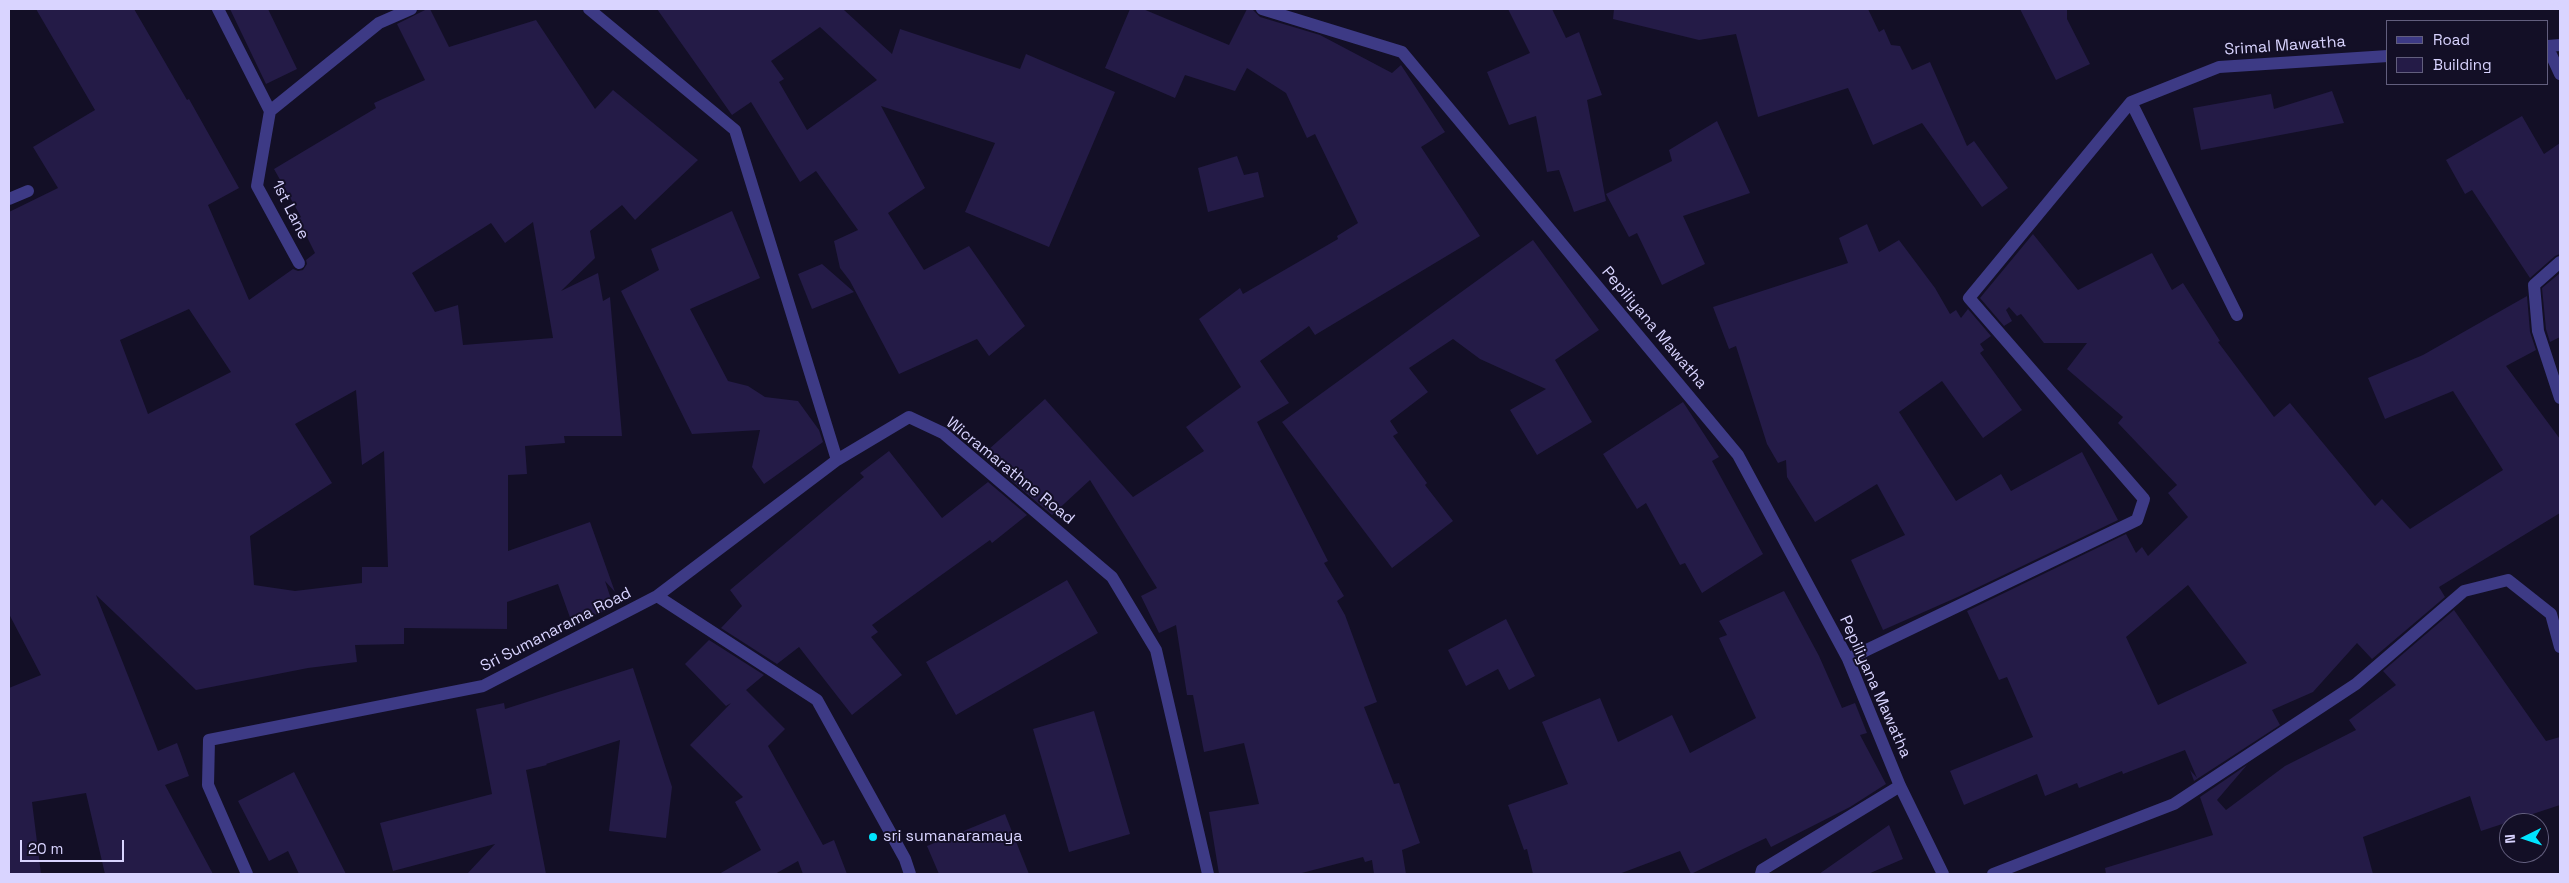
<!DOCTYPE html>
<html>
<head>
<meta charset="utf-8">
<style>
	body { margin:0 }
	#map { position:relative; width:2569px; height:883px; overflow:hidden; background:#130f26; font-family:"Space Grotesk",sans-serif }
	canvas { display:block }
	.frame { position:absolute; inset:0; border:10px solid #d9d4ff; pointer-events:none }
	.legend { position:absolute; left:2386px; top:20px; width:162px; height:65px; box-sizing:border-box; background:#130f26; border:1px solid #625e7d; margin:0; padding:6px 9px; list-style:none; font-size:15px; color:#d9d4ff }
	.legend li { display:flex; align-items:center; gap:10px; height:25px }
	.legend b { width:25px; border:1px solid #625e7d }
	.north { position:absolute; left:2499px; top:813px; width:50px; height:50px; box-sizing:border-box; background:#130f26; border:1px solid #625e7d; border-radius:50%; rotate:266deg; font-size:14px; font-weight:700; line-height:20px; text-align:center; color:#d9d4ff }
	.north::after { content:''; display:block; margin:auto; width:18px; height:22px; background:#00e5ff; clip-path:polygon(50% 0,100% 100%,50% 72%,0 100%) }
	.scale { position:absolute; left:20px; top:840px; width:104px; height:22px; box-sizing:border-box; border:2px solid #d9d4ff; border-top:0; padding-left:6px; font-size:15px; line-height:18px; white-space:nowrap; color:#d9d4ff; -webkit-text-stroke:4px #130f26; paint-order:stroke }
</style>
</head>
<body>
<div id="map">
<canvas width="2569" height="883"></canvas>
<div class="frame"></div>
<ul class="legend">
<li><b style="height:6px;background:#3d3a85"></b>Road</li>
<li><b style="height:14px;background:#241b47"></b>Building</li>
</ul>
<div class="north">N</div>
<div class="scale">20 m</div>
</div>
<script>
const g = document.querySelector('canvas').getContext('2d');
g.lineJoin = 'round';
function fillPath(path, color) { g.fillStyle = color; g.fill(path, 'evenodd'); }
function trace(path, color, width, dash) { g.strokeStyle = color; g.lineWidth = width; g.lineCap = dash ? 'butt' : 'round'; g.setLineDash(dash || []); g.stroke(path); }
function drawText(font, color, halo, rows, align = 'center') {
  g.font = font + ' "Space Grotesk",sans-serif'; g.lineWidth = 4; g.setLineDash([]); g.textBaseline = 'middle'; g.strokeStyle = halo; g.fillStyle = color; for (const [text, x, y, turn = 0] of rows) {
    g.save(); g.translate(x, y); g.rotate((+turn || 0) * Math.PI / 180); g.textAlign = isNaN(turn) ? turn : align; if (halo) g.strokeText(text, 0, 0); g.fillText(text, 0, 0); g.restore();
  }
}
const building = new Path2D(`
	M36,9h98l53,91 2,-1 50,89 -31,17 41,95 44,-31 5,2 5,-1 4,-6 -1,-4 9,-7 -17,-34 3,-2 -27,-48 102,-61 -2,-5 51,-23 -28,-56 30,-15h3l19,38 87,-27 59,89 18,-19 85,70 -63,60 -13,-15 -32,26 5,27 -34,33 37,-18 5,28 7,-4 12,139h-58l1,7 -40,3 2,28 -19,1v76l82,-29 25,70 -10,-11 9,27 -42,15 -14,-39 -51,18v27l-103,-1v16l-49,1 2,17 -49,6 -112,22 -100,-95 62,156 19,-8 12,33 -24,9 48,89h-108l-19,-81 -54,9 9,72h-32v-186l32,-13 -32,-61v-402l49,-24 -25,-41 62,-37zM533,222l20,116 -90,7 -5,-40 -23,7 -23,-39 79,-50 14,20zM189,309l42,63 -83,42 -28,-74zM356,390l6,75 22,-14 4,116h-26v16l-67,8 -41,-6 -4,-49 82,-53 -37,-59z
	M230,9h38l29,60 -31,15z
	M657,9h190l-3,1 48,44 8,-25 120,40 6,-15 89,38 -66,155 -84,-35 30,-69 -114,-37 44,82 -37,25 36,57 45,-24 56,80 -36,30 -12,-17 -78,35 -49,-93 -10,-13 -6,-27 24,-11 -42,-59 -16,11 -49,-80 -19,13zM820,27l57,53 -70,50 -28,-48 5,-3 -13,-18z
	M1130,9h13l86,36 18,-36h5l8,8 60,18 72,38 9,-8 44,67 -24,15 59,89 -165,99 -6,-9 -49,35 29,42 -32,19 71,139 -4,2 20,33 -7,5 8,14 32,87 -13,5 30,77 5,-1 21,60 -18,7 4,24h-32l-2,-14 -7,2 -2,-5 -65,17h-79l-10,-62 50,-8 -15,-61 -40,9 -11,-57h-6l-11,-70 -17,8 -18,-37 16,-8 -67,-108 -38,35 -51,-43 4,-3 -17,-19 57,-51 88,98 71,-46 -18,-24 55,-40 -42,-68 41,-31 3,6 95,-55 -1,-3 21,-13 -43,-89 -8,4 -21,-45 -39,-25 -12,23 -50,-16 -10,23 -70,-30z
	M1508,9h44l14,29 13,-6 23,63 -15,5 19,101 -32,11 -15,-42 -12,2 -11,-56 -27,9 -22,-53 43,-19z
	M1614,9h254l11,23 5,-3 7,16 9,1 12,24 18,-8 37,84 7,-5 34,47 -26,19 -60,-84 -49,22 -25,-57 -90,29 -22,-83 -37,6 -86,-21z
	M2020,9h47v10l23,45 -34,16z
	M2332,91l12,32 -143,27 -8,-42 78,-14 3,15z
	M2522,116l22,38 16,-11v111l-5,2 -25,22 -58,-88 -7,4 -19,-34z
	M1717,121l33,72 -67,23 22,48 -43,21 -25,-52 -8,4 -23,-43 66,-33 -3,-11z
	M1237,156l7,19 14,-3 6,25 -56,15 -10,-44z
	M732,211l28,67 -70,31 38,72 20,5 17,11 33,4 21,29 4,12 -59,42 -12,-17 8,-37 -68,4 -71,-143 38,-21 -8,-21z
	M1867,224l12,28 20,-12 36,48 15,26 6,-4 5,8 7,-9 23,27 -11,8 4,6 -4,3 42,57 -39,28 -41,-57 -43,31 57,89 45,-27 10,17 71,-39 36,68 -158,76 -77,34 -32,-70 54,-25 -28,-51 -62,38 -28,-45 -1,-17 -8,3 -11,-19 -31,-98 -7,3 -16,-42 135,-44 -9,-25z
	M2033,234l45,56 74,-37 20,37 11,-7 37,58 -2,1 56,75 16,-14 85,103 7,-7 28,30 93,-59 -50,-79 -68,28 -17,-41 55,-23 104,-59 3,36 6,18 -30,16 54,73v74l-121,74 6,10 -73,62 -15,-16 -44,49 -41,18 8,15 -86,56 -4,-11 7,8 -12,-28 -62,24 -1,-3 -43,17 -2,-5 -32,13 -8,-22 -73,31 -14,-34 83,-34 -26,-60 -8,3 -32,-69 159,-77 10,19 6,-6 6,9 40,-39 -20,-24 9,-8 -59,-62 5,-6 -56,-48 20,-26h-43l-23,-29 -4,2 -8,-9 -3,3 6,11 -8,5 -24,-28zM2188,585l59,78 -89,42 -32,-68z
	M1533,240l66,90 -44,30 37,62 -55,33 -27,-45 36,-21 -66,-30 -27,-20 -44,29 19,24 -38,29 8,12 -5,3 34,47 -2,2 28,36 -61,47 -110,-146z
	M822,264l32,28 -42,17 -14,-35z
	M2560,273v64l-10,5 -4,-13 -4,-41z
	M1683,402l36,55 -7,4 51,93 -61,39 -17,-30 -5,2 -34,-62 -9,6 -34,-55z
	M889,451l53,67 46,-36 39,33 -35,28 -2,-3 -118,85 6,7 -7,5 31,38 -50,40 -53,-68 -22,17 -56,-36 21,-22 -12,-16 134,-113 -4,-4z
	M1067,580l31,53 -142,82 -30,-53z
	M1784,591l35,65 23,52 13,-5 12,30 -7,2 26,49 -36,23 -79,40 -5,-9 -75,36 -11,-23 -61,23h-86l-6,-25 -3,1 -16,-45 60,-21 -26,-62 58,-24 18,44 54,-27 18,38 66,-35 -37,-80 8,-3 -8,-14z
	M2454,610l92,131 14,-4v68l-79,26 -11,-35 -107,41 10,37h-267l-1,-6 108,-33 -13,-38 47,-32 -30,35 9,10 59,-44 71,-36 -7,-10 47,-35 -13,-14z
	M1506,619l29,57 -26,14 -11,-21 -32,17 -18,-36z
	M709,640l55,35 -18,15 39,39 -17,17 55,99 11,-5 13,34h-44l-5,-13 -23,13h-56l42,-24 -26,-48 8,-5 -53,-52 41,-42 -5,3 -41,-42z
	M633,668l39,119 -6,51 -57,-7 11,-91 -74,24 1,1 -21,5 20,104h-79l28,-30 -102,27 -13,-48 112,-29 -16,-85 28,-6 1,6z
	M1094,711l36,123 -61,18 -36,-123z
	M294,772l52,102h-47l-11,-23 -19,10 -31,-60z
	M1005,814l24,60h-90l-12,-28z
	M1889,825l14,34 -35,15h-49z`);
const minor = new Path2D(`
	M218,9l52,102 109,-88 32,-14
	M589,9l146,121 102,330 72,-43 34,16 169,144 44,73 52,224
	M1262,9l140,43 336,403 110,204 52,127 43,88
	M2548,46l12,-1
	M2548,48l12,26
	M2131,102l106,213
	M270,111l-13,75 42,77
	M9,199l19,-8
	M2560,262l-26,23 4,46 22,67
	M657,596l160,104 88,159 5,15
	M1848,659l289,-139 7,-21 -175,-201 162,-196 88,-35 169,-11
	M247,874l-39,-89 1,-45 274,-54 174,-90 180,-136
	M1761,874l1,-4 138,-84
	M1993,874l181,-70 182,-120 108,-93 44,-11 43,34 9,33`);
const markers = [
	[873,837,5,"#00e5ff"]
];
const streetNames = [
	["Srimal Mawatha",2285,46,-4],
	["1st Lane",290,210,63],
	["Pepiliyana Mawatha",1654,328,50],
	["Wicramarathne Road",1010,471,39],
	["Sri Sumanarama Road",556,630,-27],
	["Pepiliyana Mawatha",1875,687,66]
];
const poiNames = [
	["sri sumanaramaya",883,837]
];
fillPath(building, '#241b47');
trace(minor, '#3d3a85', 12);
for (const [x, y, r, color] of markers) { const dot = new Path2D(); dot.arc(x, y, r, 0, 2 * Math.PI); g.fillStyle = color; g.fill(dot); trace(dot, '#130f26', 2); }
drawText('16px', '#d9d4ff', '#130f26', streetNames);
drawText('16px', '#d9d4ff', '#130f26', poiNames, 'left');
</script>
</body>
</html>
